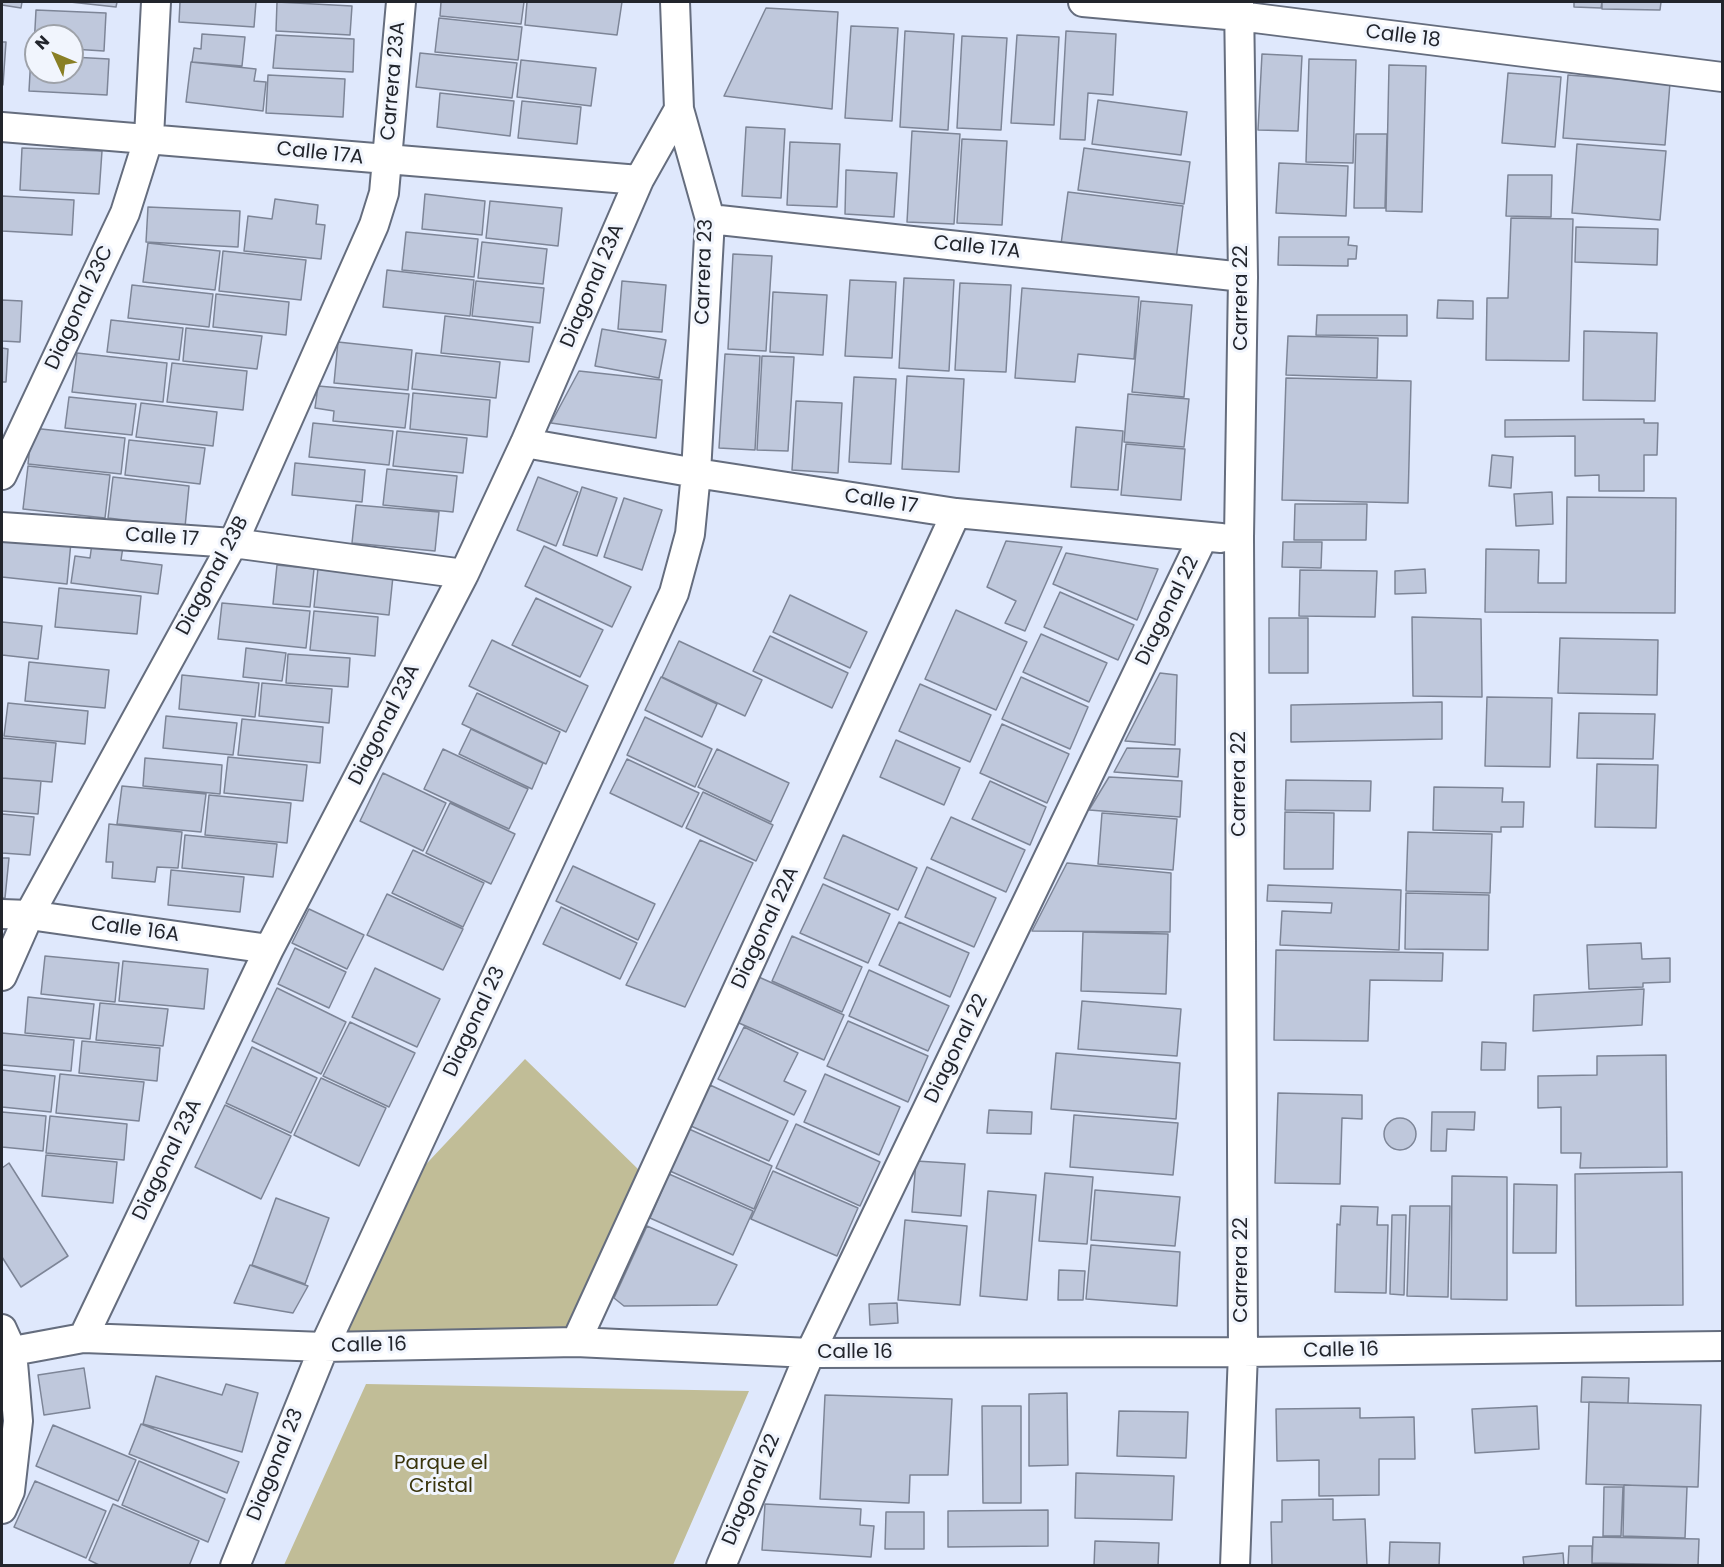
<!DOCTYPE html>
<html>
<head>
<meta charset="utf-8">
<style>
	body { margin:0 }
	#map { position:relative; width:1724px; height:1567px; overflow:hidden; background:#dfe8fc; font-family:Poppins,sans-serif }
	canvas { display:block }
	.frame { position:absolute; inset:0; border:3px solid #22252c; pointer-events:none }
	.north { position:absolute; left:24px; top:24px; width:60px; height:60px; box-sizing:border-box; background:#f1f5fd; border:2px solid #9ea2a9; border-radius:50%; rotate:314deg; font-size:16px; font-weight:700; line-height:24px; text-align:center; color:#22252c }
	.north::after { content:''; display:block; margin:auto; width:21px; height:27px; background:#897f25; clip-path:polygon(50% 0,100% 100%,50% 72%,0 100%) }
</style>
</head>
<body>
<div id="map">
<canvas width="1724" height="1567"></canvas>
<div class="frame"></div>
<div class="north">N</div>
</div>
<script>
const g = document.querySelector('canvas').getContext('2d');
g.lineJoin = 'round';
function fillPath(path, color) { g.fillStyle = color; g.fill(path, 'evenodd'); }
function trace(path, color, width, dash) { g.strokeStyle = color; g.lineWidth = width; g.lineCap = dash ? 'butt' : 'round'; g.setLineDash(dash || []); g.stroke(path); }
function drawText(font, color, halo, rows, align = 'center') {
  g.font = font + ' Poppins,sans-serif'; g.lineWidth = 6; g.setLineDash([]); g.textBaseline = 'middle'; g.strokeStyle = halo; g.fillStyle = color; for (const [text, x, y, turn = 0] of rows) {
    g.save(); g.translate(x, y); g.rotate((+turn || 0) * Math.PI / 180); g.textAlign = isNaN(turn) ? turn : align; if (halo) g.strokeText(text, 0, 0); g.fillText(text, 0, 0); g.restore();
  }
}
const green = new Path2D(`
	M525,1059l114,111 -71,161 -227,3 72,-156z
	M366,1384l383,7 -76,174h-389z`);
const building = new Path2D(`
	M2,2h20l-1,6 -19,-3z
	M70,2h47l-1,5z
	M180,2h76l-2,25 -75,-5z
	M277,2l75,4 -2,29 -74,-4z
	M441,2h83l-3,22 -81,-8z
	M527,2h95l-5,33 -92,-10z
	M1574,2h28l-1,6 -27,-1z
	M1602,2h59l-1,8 -58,-1z
	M766,8l72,4 -6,97 -108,-13z
	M36,10l70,3 -2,38 -32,-2v-13h-36l-2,11z
	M439,18l83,9 -4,33 -83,-8z
	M851,26l47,2 -6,93 -47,-3z
	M905,31l49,3 -6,96 -48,-3z
	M1066,31l50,3 -3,61 -25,-2 -3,47 -25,-1z
	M202,34l43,3 -3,29 -50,-4 2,-14 7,1z
	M276,35l78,4 -1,33 -80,-4z
	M1017,35l42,2 -5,88 -43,-2z
	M962,36l45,2 -6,92 -44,-2z
	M2,42h4l-3,43h-1z
	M420,53l97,10 -5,35 -96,-11z
	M1262,54l40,2 -4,75 -40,-1z
	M31,55h5v17h36v-15l37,2 -2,36 -78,-4z
	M1309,59l47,1 -3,103 -47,-1z
	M521,60l75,8 -5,38 -74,-9z
	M191,62l65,7 -2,12 12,1 -3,29 -77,-9z
	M1389,65l37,1 -4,146 -36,-1z
	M1508,73l53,4 -6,70 -53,-4z
	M268,75l77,4 -2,38 -77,-4z
	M1568,75l102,8 -5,62 -102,-7z
	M440,93l74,8 -4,35 -73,-9z
	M1098,100l89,12 -6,43 -89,-11z
	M522,101l59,6 -4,37 -59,-6z
	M746,127l39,2 -4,69 -39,-2z
	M912,131l48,3 -6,90 -47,-2z
	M1356,134h31l-2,74h-31z
	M962,139l45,2 -5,84 -45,-2z
	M790,142l50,2 -3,63 -50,-2z
	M1577,144l89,7 -6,69 -88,-7z
	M22,148l80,3 -3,43 -79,-4z
	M1084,148l106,14 -6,42 -106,-14z
	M1279,163l69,3 -2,50 -70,-3z
	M846,170l51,3 -3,44 -49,-3z
	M1508,175h44l-1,42 -45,-1z
	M1068,192l115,14 -7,53 -115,-15z
	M425,194l60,7 -3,34 -60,-6z
	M2,196l72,4 -2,35 -70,-4z
	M275,199l43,6 -2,19 9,1 -4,34 -77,-8 4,-35 24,3z
	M490,201l72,7 -4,38 -72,-8z
	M148,207l92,4 -2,36 -92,-5z
	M1511,218l62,1 -4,142 -83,-1 1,-62h21z
	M1576,227l82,2 -1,36 -82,-3z
	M406,232l72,7 -4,38 -72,-7z
	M1279,237h70l-1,8 9,1 -1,13h-8v7l-70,-1z
	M482,242l65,7 -4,35 -65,-6z
	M148,243l72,8 -5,39 -72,-8z
	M223,251l83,9 -5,40 -82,-9z
	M733,254l39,2 -6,95 -38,-2z
	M387,270l87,10 -4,36 -87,-9z
	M904,278l50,2 -5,91 -50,-3z
	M850,280l46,2 -4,76 -47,-2z
	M476,281l68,7 -4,35 -68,-7z
	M622,281l44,4 -4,47 -44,-3z
	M960,283l51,2 -5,87 -51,-2z
	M132,285l81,9 -4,33 -81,-9z
	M1022,288l117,9 -5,62 -56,-5 -3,28 -60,-4z
	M773,292l54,3 -4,60 -53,-3z
	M216,294l73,8 -3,33 -73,-8z
	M2,300l20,1 -2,41 -18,-1z
	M1438,300l35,1v18l-36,-1z
	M1141,301l51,4 -8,92 -52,-5z
	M1317,315h90v21l-91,-1z
	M445,316l88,11 -4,35 -88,-9z
	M111,320l72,8 -4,32 -72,-8z
	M186,328l76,8 -5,33 -74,-8z
	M602,329l64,11 -7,38 -64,-12z
	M1584,331l73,2 -2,68 -72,-1z
	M1288,336l90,2 -1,40 -91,-3z
	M338,342l74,8 -4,40 -74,-7z
	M2,348l6,1 -2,33h-4z
	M77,353l90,10 -4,39 -91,-10z
	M416,353l84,9 -4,36 -84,-9z
	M725,354l35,2 -5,94 -36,-2z
	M762,356l32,1 -6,94 -31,-1z
	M172,363l75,8 -4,39 -76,-8z
	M579,371l83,9 -6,58 -105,-15z
	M907,376l57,3 -5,93 -57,-3z
	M854,377l42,2 -5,85 -42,-2z
	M1286,378l125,3 -3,122 -126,-3z
	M318,386l91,8 -4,34 -72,-7 1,-10 -19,-3z
	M413,393l77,7 -3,37 -77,-8z
	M1128,394l61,5 -5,48 -60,-5z
	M69,397l67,7 -4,31 -67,-7z
	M796,401l46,2 -4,70 -46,-3z
	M141,403l76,9 -4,34 -77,-9z
	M1644,419v4h14l-1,32h-13v36h-45v-16l-24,1v-40l-70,1v-17z
	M313,423l80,8 -4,34 -80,-8z
	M1076,427l47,4 -5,59 -47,-3z
	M32,428l93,10 -4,36 -93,-10z
	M397,431l70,7 -4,35 -70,-7z
	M129,440l76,8 -5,36 -75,-9z
	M1126,444l59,5 -4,51 -60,-5z
	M1492,455l21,2 -2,31 -22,-2z
	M295,463l70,7 -3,32 -70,-7z
	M28,466l82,9 -5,43 -82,-9z
	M387,469l70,7 -4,36 -70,-7z
	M113,477l76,9 -4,41 -77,-9z
	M538,477l40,15 -22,54 -39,-16z
	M582,487l35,11 -20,58 -34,-11z
	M1552,492l1,32 -37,2 -2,-32z
	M1567,497l109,1 -1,115 -190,-1 1,-63 53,1 -1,33h28z
	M624,498l38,12 -20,60 -38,-13z
	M1295,504h72l-1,36h-72z
	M356,505l83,7 -4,39 -83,-8z
	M2,535l69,7 -4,42 -65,-7z
	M93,536l31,4 -3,20 41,5 -4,29 -87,-11 4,-27 15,2z
	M1006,541l56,6 -37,84 -20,-8 11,-22 -29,-14z
	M1283,542h39l-1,26 -39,-1z
	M544,546l87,41 -19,40 -87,-41z
	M1066,553l92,16 -21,51 -84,-36z
	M277,565l37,4 -4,38 -37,-3z
	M318,568l75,8 -4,39 -75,-8z
	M1425,569l1,24 -31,1v-23z
	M1300,570l77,1 -2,46 -76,-1z
	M59,588l82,8 -4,38 -82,-7z
	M1060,592l74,33 -16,35 -74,-33z
	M790,595l77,37 -17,36 -77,-36z
	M536,598l67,32 -23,47 -68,-32z
	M222,603l88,8 -4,37 -88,-9z
	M956,610l71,32 -31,68 -71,-31z
	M314,611l64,6 -3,39 -65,-6z
	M1412,617l69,2 1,78 -69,-1z
	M1269,618h39v55h-39z
	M2,622l40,4 -4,33 -36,-4z
	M1041,634l66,29 -18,39 -66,-30z
	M770,636l78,37 -16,35 -79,-37z
	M1560,638l98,2 -1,55 -99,-2z
	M492,640l96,46 -22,46 -97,-46z
	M679,641l83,39 -17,36 -83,-39z
	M246,648l40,5 -4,28 -39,-4z
	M288,654l62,4 -2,29 -62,-4z
	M29,662l80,8 -4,38 -80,-7z
	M1160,673l17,2 -2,70 -50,-4z
	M182,675l77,8 -4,34 -76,-8z
	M661,677l56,27 -15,33 -57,-27z
	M1021,677l67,30 -18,42 -68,-30z
	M262,683l70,6 -3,34 -70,-7z
	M920,684l71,31 -21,47 -71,-31z
	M477,693l83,39 -14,32 -84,-40z
	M1487,697l65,1 -2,69 -65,-1z
	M1442,702v37l-151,3v-37z
	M8,703l80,8 -3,33 -81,-8z
	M1579,713l76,1 -2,45 -76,-1z
	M166,716l71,7 -4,32 -70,-7z
	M645,717l67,32 -17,38 -68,-32z
	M242,719l81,8 -3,36 -82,-8z
	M1002,724l67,30 -22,49 -67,-30z
	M471,729l72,34 -11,26 -73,-35z
	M2,738l54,5 -4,39 -50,-4z
	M896,740l64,28 -16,37 -64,-28z
	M1127,748l53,1 -2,28 -64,-5z
	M443,749l85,40 -19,40 -85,-40z
	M717,749l72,34 -18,39 -73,-35z
	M228,757l79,8 -4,36 -79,-8z
	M145,758l77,7 -2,29 -77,-8z
	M627,759l72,34 -17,34 -72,-34z
	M1597,764l61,1 -2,63 -61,-1z
	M383,773l63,30 -23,48 -63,-30z
	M1109,777l73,4 -2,36 -91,-7z
	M2,778l39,3 -3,33 -36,-3z
	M1286,780l85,1 -1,30 -85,-1z
	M990,781l56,26 -16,38 -58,-26z
	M122,786l84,8 -5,38 -84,-8z
	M1434,787l69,1 -1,14h22l-1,25h-22v5l-68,-2z
	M703,792l70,33 -17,36 -70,-33z
	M209,795l82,8 -4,40 -82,-8z
	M450,803l65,31 -24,50 -65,-31z
	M1285,812l49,1 -1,56h-49z
	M1102,813l75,6 -4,51 -75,-6z
	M2,814l32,3 -4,38 -28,-2z
	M951,817l74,33 -19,42 -75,-33z
	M109,824l73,8 -4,36 -21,-1 -2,15 -43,-4 1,-16h-7z
	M1408,832l84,2 -2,59 -84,-2z
	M185,835l92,9 -4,33 -91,-9z
	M843,835l74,33 -19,42 -74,-32z
	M700,840l53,23 -68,144 -59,-22z
	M413,850l71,33 -21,44 -71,-34z
	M2,858h7l-4,40h-3z
	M1067,863l104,10 -1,59 -138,-1z
	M573,866l82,38 -17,36 -82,-39z
	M927,867l69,31 -22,49 -69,-30z
	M171,870l73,7 -4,35 -72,-7z
	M823,884l67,30 -22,49 -68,-30z
	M1268,885l133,5 -2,60 -119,-5 2,-34 49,2 1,-10 -65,-2z
	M1406,893l83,2 -1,55 -83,-1z
	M387,894l76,35 -20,41 -76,-35z
	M561,907l76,36 -17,36 -77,-35z
	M309,909l55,26 -17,34 -55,-26z
	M899,922l70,31 -19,44 -71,-32z
	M1083,932l85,2 -2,60 -85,-3z
	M792,936l70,31 -20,45 -70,-31z
	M1641,943l1,16 28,-1v24l-27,1v4l-54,2 -2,-44z
	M295,948l51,24 -17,36 -51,-24z
	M1276,950l167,3 -1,28 -72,-1 -2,61 -94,-1z
	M45,956l74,7 -4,39 -74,-8z
	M123,961l85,8 -4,40 -85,-8z
	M375,968l65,31 -23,48 -65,-30z
	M869,970l80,36 -21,45 -79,-35z
	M752,974l92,41 -20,45 -92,-40z
	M277,988l69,34 -25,52 -69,-33z
	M1644,989l-2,36 -109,6 1,-36z
	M28,997l66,7 -4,35 -65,-6z
	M1082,1001l99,8 -4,47 -99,-7z
	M100,1003l68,6 -5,37 -67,-6z
	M848,1021l80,35 -20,46 -81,-36z
	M350,1022l65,31 -26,54 -66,-31z
	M744,1027l54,26 -14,28 22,10 -12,24 -76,-36z
	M2,1033l72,7 -3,31 -69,-6z
	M82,1041l78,7 -3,33 -78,-8z
	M1482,1042l24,1 -1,27h-24z
	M252,1047l65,31 -26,55 -65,-30z
	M1056,1053l124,10 -4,56 -125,-10z
	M1666,1055l1,112 -87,1 1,-15h-20v-46l-23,1v-32l59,-1v-19z
	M2,1070l53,6 -4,36 -49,-5z
	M60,1074l84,8 -5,39 -83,-8z
	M825,1074l75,33 -21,48 -75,-33z
	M321,1078l65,30 -27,58 -65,-31z
	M710,1085l78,36 -19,40 -78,-35z
	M1278,1093l84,2v24l-20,-1 -2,66 -65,-1z
	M225,1105l66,31 -30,63 -66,-32z
	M989,1110l43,2 -1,22 -44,-1z
	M2,1112l44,4 -3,35 -41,-4z
	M1432,1112h43l-1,18 -27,-1 -1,22h-15z
	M1074,1115l104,8 -5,52 -103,-8z
	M50,1116l77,8 -3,36 -78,-7z
	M1384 1134a16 16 0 1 1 32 0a16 16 0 1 1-32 0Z
	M796,1124l84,38 -20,44 -84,-38z
	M689,1129l83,37 -18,43 -84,-38z
	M46,1155l71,7 -4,41 -71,-7z
	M916,1161l49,3 -4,52 -49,-4z
	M9,1163l59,93 -47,31 -19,-30v-89z
	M773,1171l85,37 -21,48 -86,-37z
	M1682,1172l1,133 -107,1 -1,-132z
	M1045,1173l48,4 -6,67 -48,-3z
	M669,1174l84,37 -20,44 -83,-37z
	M1452,1176l55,1v123l-56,-1z
	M1514,1184l43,1 -1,68h-43z
	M1095,1190l85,7 -5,49 -84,-6z
	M988,1191l48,4 -9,105 -47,-4z
	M276,1198l53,20 -24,66 -53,-19z
	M1341,1206l37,1 -1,18h11l-2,68 -51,-1 2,-68 3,1z
	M1410,1206h40l-2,91 -41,-1z
	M1392,1215h14l-2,80 -14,-1z
	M905,1220l62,6 -7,79 -62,-5z
	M647,1226l90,39 -20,40 -93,1 -10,-8z
	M1091,1245l89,7 -3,54 -91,-7z
	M250,1265l58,21 -15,27 -59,-10z
	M1059,1270l26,1 -2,29h-25z
	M897,1303l1,20 -28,2 -1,-21z
	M84,1368l6,40 -46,7 -6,-40z
	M156,1376l66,19 4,-11 32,9 -16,59 -99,-28z
	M1582,1377l47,1 -1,25 -47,-1z
	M1067,1393l1,72 -39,1v-72z
	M825,1395l127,4 -4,76h-38l-1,28 -89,-4z
	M1589,1402l112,3 -3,82 -112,-3z
	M982,1406h39v97h-38z
	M1537,1406l2,43 -64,4 -3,-44z
	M1360,1408v10l54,-1 1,42h-36v36l-60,1v-36l-42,1 -1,-52z
	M1119,1411l69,1 -2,46 -69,-2z
	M141,1424l98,38 -12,31 -98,-39z
	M53,1425l83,35 -18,41 -82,-35z
	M139,1461l86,38 -17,43 -86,-37z
	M1076,1473l98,3 -2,44 -97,-2z
	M35,1481l71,30 -20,47 -72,-31z
	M1624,1485l63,2 -2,51 -62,-2z
	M1604,1487h19l-2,49h-18z
	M1333,1499v21l32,-1 2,47h-95l-1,-44h11v-22z
	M113,1504l86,37 -10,25h-88l-12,-6z
	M765,1504l96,5 -1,16 14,1 -3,31 -109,-7z
	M1048,1510v36l-100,1v-36z
	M886,1512h38v37h-39z
	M1593,1537l106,2 -1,26 -106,-2z
	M1095,1541l64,2 -1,23h-64z
	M1390,1542l50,1 -1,23h-50z
	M1569,1546h23v20h-24z
	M1563,1553l1,13h-40l-1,-9z`);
const street = new Path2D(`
	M1083,2l156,14 483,61
	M2,127l637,53
	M710,219l533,58
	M525,443l171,30 260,40 265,25
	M2,475l123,-262 24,-76 7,-135
	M2,527l231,16 231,31
	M2,914l27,1 240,34
	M2,976l27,-61 204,-372 141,-318 10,-32 17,-191
	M2,1329l10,22 6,70 -8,70 -8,18
	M83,1338l186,-389 195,-375 61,-131 114,-263 40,-71
	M576,1342l380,-829
	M2,1353l81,-15 241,9 252,-5 234,11 433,-1 479,-6
	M235,1566l89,-219 350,-754 16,-59 6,-61 14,-254 -31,-110 -4,-107
	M721,1566l89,-213 393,-816
	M1235,1566l8,-214 -4,-814 4,-261 -4,-275`);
const streetNames = [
	["Calle 18",1403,37,7],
	["Carrera 23A",394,81,-85],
	["Calle 17A",320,154,6],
	["Calle 17A",977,248,6],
	["Carrera 23",705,272,-88],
	["Diagonal 23A",593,286,-67],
	["Carrera 22",1242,298,-90],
	["Diagonal 23C",80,308,-65],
	["Calle 17",881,502,9],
	["Calle 17",162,538,4],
	["Diagonal 23B",213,576,-62],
	["Diagonal 22",1168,611,-64],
	["Diagonal 23A",385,725,-63],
	["Carrera 22",1240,784,-90],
	["Diagonal 22A",766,928,-65],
	["Calle 16A",135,930,8],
	["Diagonal 23",475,1022,-65],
	["Diagonal 22",957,1049,-64],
	["Diagonal 23A",168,1160,-64],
	["Carrera 22",1242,1270,-90],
	["Calle 16",369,1346,-1],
	["Calle 16",1341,1351,-1],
	["Calle 16",855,1353],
	["Diagonal 23",276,1465,-68],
	["Diagonal 22",752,1490,-67]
];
const parkNames = [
	["Parque el",441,1464],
	["Cristal",441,1487]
];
fillPath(green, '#c1bd97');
fillPath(building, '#bfc8dc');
trace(building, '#7d8597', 1.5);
trace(street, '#656d7e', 32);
trace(street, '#fff', 28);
drawText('20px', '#22252c', '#f1f5fd', streetNames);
drawText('20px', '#39340b', '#f1f5fd', parkNames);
</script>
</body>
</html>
